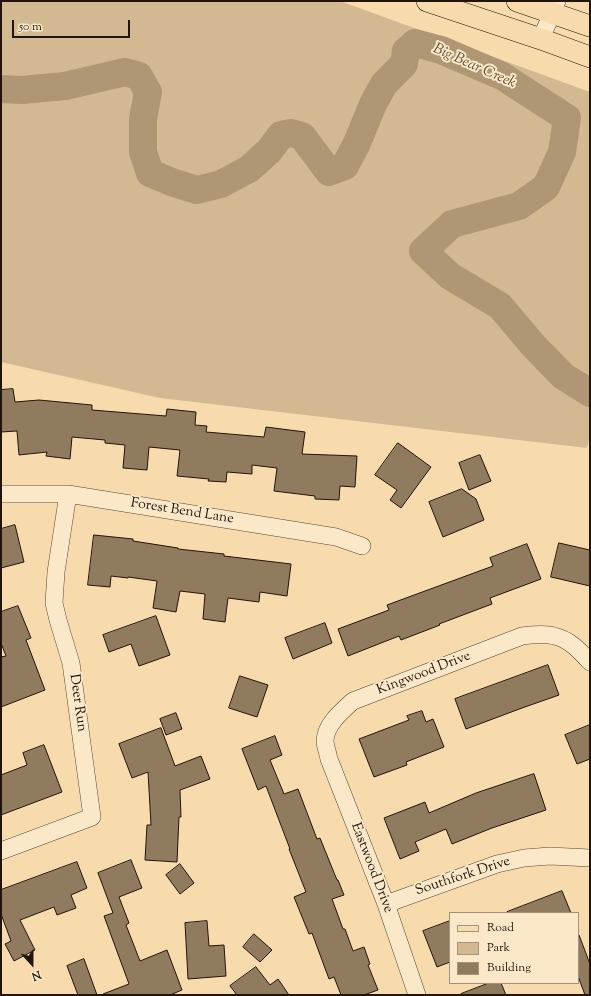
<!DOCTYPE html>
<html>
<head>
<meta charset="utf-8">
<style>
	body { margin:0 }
	#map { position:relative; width:591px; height:996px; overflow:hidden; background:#f8dbac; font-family:"Sorts Mill Goudy",serif }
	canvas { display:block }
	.frame { position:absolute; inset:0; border:2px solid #20140b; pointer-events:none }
	.legend { position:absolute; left:449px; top:912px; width:130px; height:72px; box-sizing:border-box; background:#fae8c9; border:1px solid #a3937d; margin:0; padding:5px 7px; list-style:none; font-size:12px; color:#20140b }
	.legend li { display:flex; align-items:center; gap:8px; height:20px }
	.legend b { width:20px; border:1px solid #a3937d }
	.north { position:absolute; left:12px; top:944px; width:40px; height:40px; -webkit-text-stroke:3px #fae8c9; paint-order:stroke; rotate:159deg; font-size:11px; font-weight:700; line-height:16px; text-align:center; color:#20140b }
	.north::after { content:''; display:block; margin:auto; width:14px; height:18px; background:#20140b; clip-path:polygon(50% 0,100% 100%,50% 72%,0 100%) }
	.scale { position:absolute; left:12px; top:20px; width:118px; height:18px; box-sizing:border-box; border:2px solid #20140b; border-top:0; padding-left:5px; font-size:12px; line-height:14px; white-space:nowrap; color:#20140b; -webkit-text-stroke:3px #fae8c9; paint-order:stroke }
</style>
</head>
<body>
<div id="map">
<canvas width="591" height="996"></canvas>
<div class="frame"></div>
<ul class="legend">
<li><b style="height:5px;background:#f8dbac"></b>Road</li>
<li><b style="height:11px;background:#d3b991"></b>Park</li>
<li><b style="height:11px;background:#907b5f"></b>Building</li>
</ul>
<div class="north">N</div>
<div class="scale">50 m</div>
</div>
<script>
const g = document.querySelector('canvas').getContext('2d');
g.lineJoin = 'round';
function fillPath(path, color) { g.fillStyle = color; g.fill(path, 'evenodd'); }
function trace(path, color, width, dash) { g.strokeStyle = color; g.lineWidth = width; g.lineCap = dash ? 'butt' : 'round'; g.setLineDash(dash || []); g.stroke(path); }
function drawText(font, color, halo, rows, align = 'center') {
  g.font = font + ' "Sorts Mill Goudy",serif'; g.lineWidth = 4; g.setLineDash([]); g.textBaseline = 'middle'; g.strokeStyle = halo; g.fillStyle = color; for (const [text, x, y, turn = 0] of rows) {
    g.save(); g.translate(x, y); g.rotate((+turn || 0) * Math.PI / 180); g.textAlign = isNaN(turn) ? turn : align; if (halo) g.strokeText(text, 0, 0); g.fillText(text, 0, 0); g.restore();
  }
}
const green = new Path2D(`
	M1,1h339l250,91v345l-3,11 -427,-50 -159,-36z`);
const river = new Path2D(`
	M1,89l21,1 43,-4 60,-14 14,4 9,16 -5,27v33l7,21 24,10 23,7 24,-6 28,-15 20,-18 12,-16 10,-2 11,3 27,36 16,-6 12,-23 16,-39 11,-20 20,-20 2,-13 9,-8 26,7 61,26 65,42 -5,34 -16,35 -27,19 -67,18 -29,27 27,25 50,30 33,39 30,31 27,17`);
const building = new Path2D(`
	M13,389l2,13 24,-2 53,5v5l74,6 1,-7 29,3 -1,13 12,1 -1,6 58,5 2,-10 39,5 -3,22 55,2 -2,31 -15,-1 -1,14 -24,-1v-3l-41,-5 3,-23 -25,-3v9l-25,-2 -1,10 -18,-1 1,-2 -32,-3 3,-26 -31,-3 -2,23 -24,-2 2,-23 -20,-2v-3l-33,-3 -2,22 -24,-3 1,-4 -28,3 -2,-24 -16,1v-42z
	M398,443l33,24 -30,41 -11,-8 7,-10 -22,-15z
	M480,455l11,26 -22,9 -10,-27z
	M462,489l14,10 8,21 -41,17 -14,-35z
	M15,525l9,37 -23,6v-39z
	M94,535l39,4v2l45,7v1l46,5v2l67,8 -4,32 -27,-4 -1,10 -31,-4 -3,24 -22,-3 2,-25 -25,-3 -4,21 -23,-4 4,-27 -29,-4v1l-17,-2 -1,11 -22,-2z
	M559,543l31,7v36l-39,-9z
	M527,544l14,35 -51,19 2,6 -53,20 1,1 -39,15 -2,-4 -51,20 -10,-27 51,-19 -2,-5 106,-39 -3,-8z
	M18,606l13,32 -5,2 19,50 -44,17v-50l5,-1 -5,-13v-31z
	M156,616l14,39 -31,11 -8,-22 -22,8 -6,-17z
	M325,623l7,20 -39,16 -8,-21z
	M548,665l11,30 -37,13 -56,21 -11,-30z
	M240,676l28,9 -11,32 -28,-9z
	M422,711l4,11 7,-3 11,28 -38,15 1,3 -33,12 -15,-38 50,-19 -2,-4z
	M176,713l6,16 -16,6 -6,-16z
	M590,725v34l-13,5 -12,-29z
	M161,728l14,38 26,-10 9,23 -30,11 1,27h-2l-2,45 -32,-2 2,-35h4l-3,-53 -16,6 -13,-34z
	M275,736l7,19 -12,5 14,34 14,-5 19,50 3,-1 17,42h1l6,15 -12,4 11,30h2l8,22 11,-4 6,17 -2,1 10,25 -14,5h-23l-7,-18 -5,2 -17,-46 -3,1 -15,-37 12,-5 -17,-43h1l-24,-63 -8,4 -16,-41z
	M44,745l18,47 -61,23v-40l26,-10 -4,-12z
	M534,774l12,36 -54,18 -40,16 -6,-15 -31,13 4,9 -19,8 -16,-41 41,-16 4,11 47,-20z
	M131,860l11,28 -23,9 10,26 -3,2 14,36 27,-11 15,40 -12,5h-67v-1l26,-10 -25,-68 9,-3 -15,-40z
	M77,862l10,26 -16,7 5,13 -19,7 -3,-8 -34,13 15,30 -21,11 -9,-17 6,-3 -10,-27v-24z
	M180,864l14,19 -14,11 -14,-19z
	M562,891l9,22h-64v-1z
	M207,921l2,25 15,-1 2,31 -38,3 -3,-56z
	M450,921v41l-13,5 -14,-36z
	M254,934l18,16 -12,12 -17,-15z
	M578,935h1l11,29v31h-5l-7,-19z
	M84,959l13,36h-19l-11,-29z
	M256,967l14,18 8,-6 11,16h-52l-7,-9z
	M489,983h12l5,12h-45v-1z`);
const minor = new Path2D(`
	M541,39l16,-38
	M1,494h67l268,43 26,9
	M1,851l91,-34 -21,-154 -13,-43 -4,-17 2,-31 12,-78
	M386,904l111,-40 27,-6 26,-2 40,2
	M417,995l-31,-91 -57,-145c-1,-6 -4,-13 -4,-19 1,-16 17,-29 28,-39l169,-65c10,-1 22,-3 32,0 15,3 26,15 36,26`);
const major = new Path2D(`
	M427,1l114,38 49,18
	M517,1l73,25`);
const streetNames = [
	["Forest Bend Lane",182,512,9],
	["Kingwood Drive",424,674,-21],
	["Deer Run",77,703,82],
	["Eastwood Drive",371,868,69],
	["Southfork Drive",463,877,-18]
];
const waterNames = [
	["Big Bear Creek",474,67,24]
];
fillPath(green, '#d3b991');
trace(river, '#af9775', 28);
fillPath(building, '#907b5f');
trace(building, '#20140b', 1);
trace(minor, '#564633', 18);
trace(major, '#20140b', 22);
trace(minor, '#fae8c9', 17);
trace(major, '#f8dbac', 21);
drawText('14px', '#20140b', '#fae8c9', streetNames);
drawText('italic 15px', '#604f3b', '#fae8c9', waterNames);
</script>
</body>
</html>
